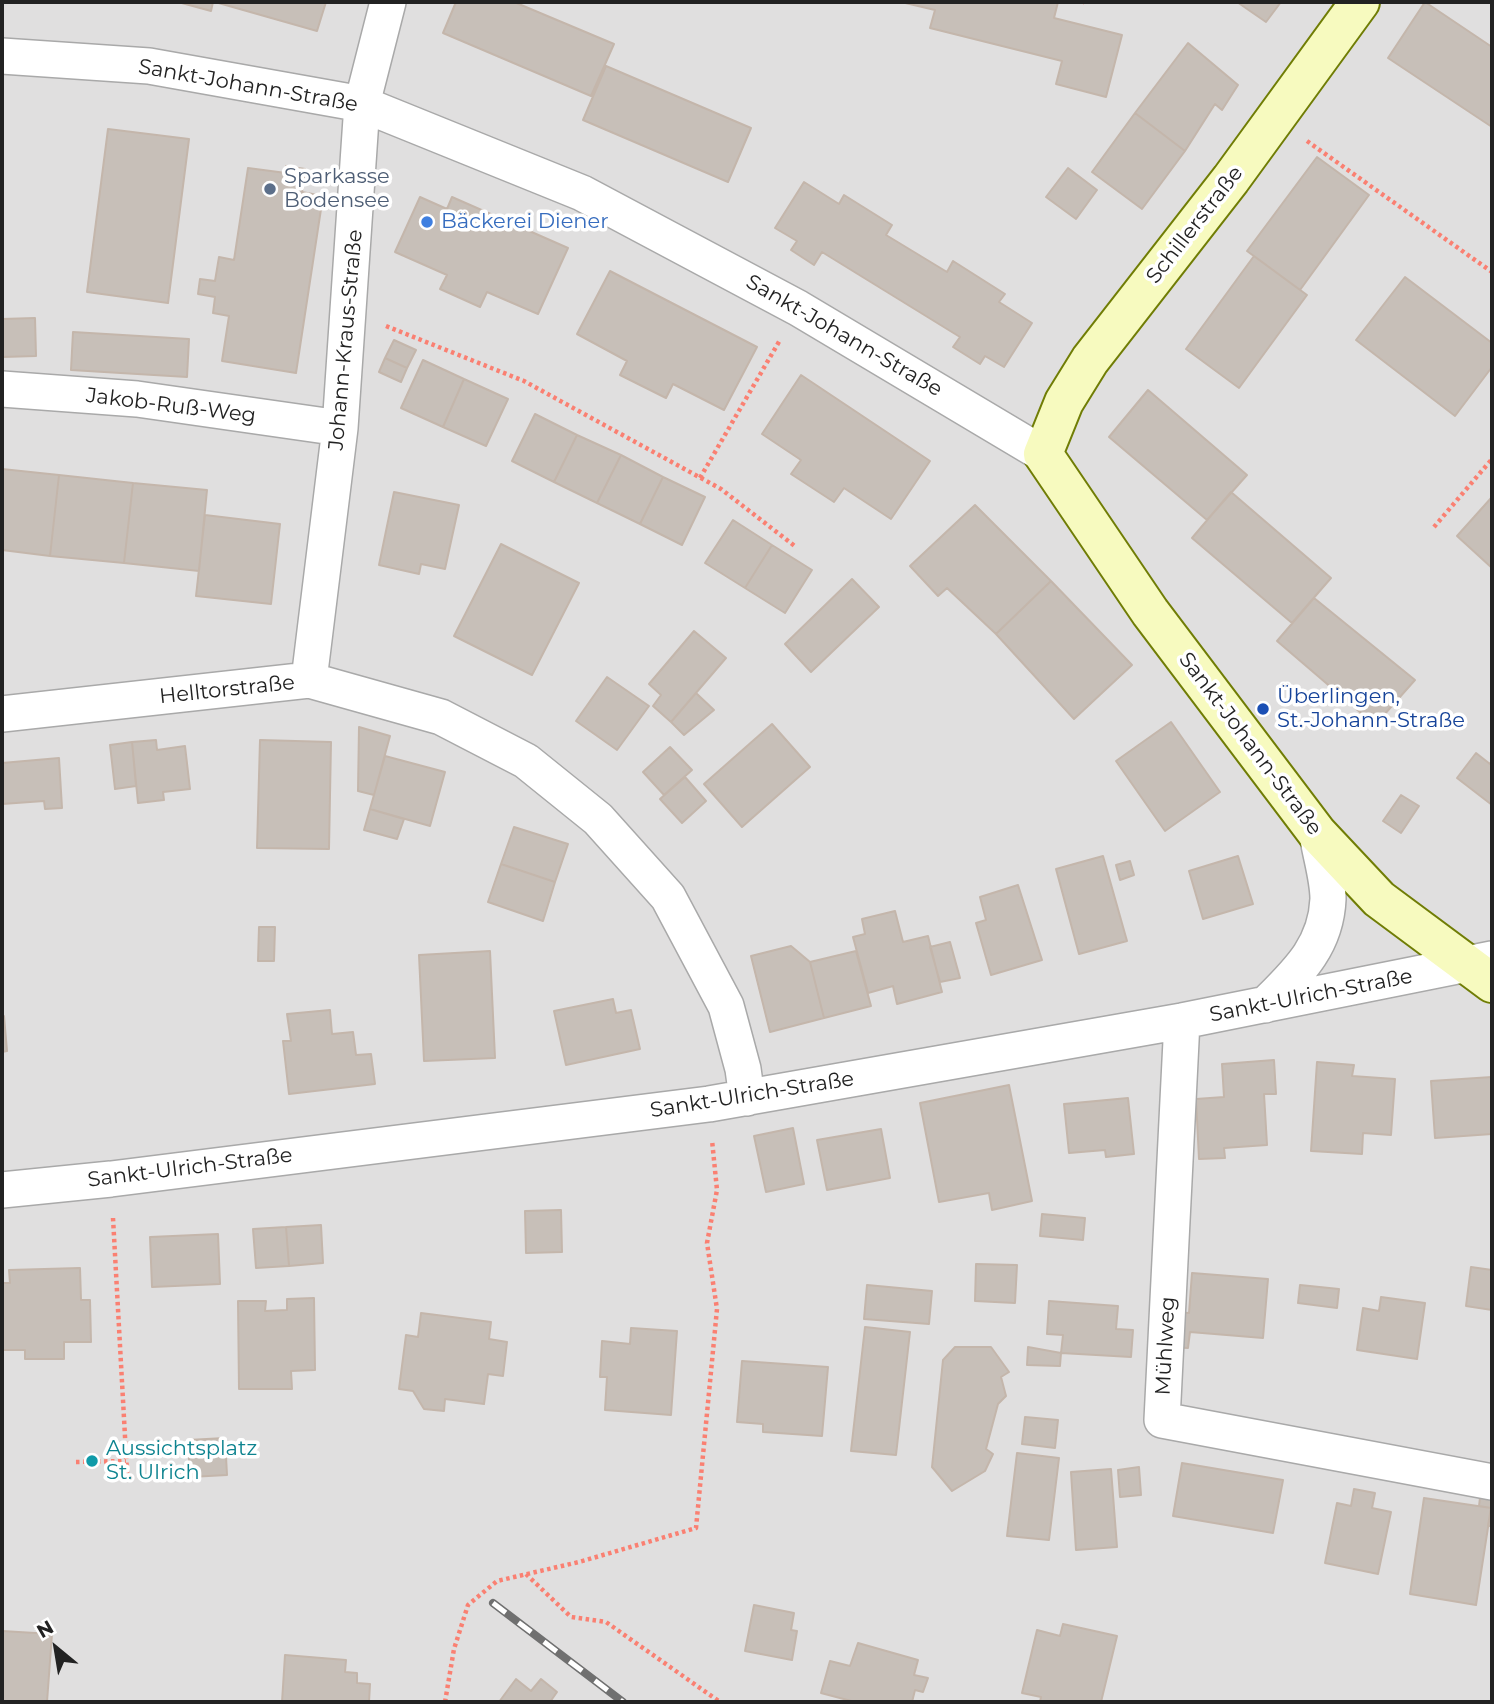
<!DOCTYPE html>
<html>
<head>
<meta charset="utf-8">
<style>
	body { margin:0 }
	#map { position:relative; width:1494px; height:1704px; overflow:hidden; background:#f2efe9; font-family:Montserrat,sans-serif }
	canvas { display:block }
	.frame { position:absolute; inset:0; border:4px solid #222; pointer-events:none }
	.north { position:absolute; left:21px; top:1613px; width:70px; height:70px; -webkit-text-stroke:5px #fff; paint-order:stroke; rotate:330deg; font-size:19px; font-weight:700; line-height:28px; text-align:center; color:#222 }
	.north::after { content:''; display:block; margin:auto; width:24px; height:32px; background:#222; clip-path:polygon(50% 0,100% 100%,50% 72%,0 100%) }
</style>
</head>
<body>
<div id="map">
<canvas width="1494" height="1704"></canvas>
<div class="frame"></div>
<div class="north">N</div>
</div>
<script>
const g = document.querySelector('canvas').getContext('2d');
g.lineJoin = 'round';
function fillPath(path, color) { g.fillStyle = color; g.fill(path, 'evenodd'); }
function trace(path, color, width, dash) { g.strokeStyle = color; g.lineWidth = width; g.lineCap = dash ? 'butt' : 'round'; g.setLineDash(dash || []); g.stroke(path); }
function drawText(font, color, halo, rows, align = 'center') {
  g.font = font + ' Montserrat,sans-serif'; g.lineWidth = 7; g.setLineDash([]); g.textBaseline = 'middle'; g.strokeStyle = halo; g.fillStyle = color; for (const [text, x, y, turn = 0] of rows) {
    g.save(); g.translate(x, y); g.rotate((+turn || 0) * Math.PI / 180); g.textAlign = isNaN(turn) ? turn : align; if (halo) g.strokeText(text, 0, 0); g.fillText(text, 0, 0); g.restore();
  }
}
const residential = new Path2D(`
	M2,2h1490v1700h-1490z`);
const building = new Path2D(`
	M178,2h35l-2,9z
	M215,2h111l-9,29z
	M456,2h58l100,42 -23,52 -148,-63z
	M901,2h157l-4,16 68,17 -16,62 -50,-13 6,-23 -132,-33 5,-18z
	M1237,2h44l-15,20z
	M1425,2l67,45v80l-104,-69z
	M1188,43l50,42 -16,25 -7,-6 -30,47 -50,-38z
	M606,66l145,62 -23,54 -145,-62z
	M1135,113l50,38 -43,58 -50,-37z
	M108,129l81,10 -21,164 -81,-11z
	M1317,157l52,38 -69,95 -53,-39z
	M286,166l19,3 -3,23 21,4 -27,177 -74,-12 7,-45 -16,-3 2,-16 -17,-3 2,-15 15,2 4,-24 15,3 14,-92 38,5z
	M1068,168l29,22 -21,29 -30,-22z
	M804,182l35,22 5,-9 48,30 -6,10 61,37 6,-11 52,33 -6,8 33,21 -28,44 -19,-11 -5,8 -27,-17 7,-10 -138,-85 -8,13 -23,-15 6,-9 -22,-13z
	M420,197l27,12 5,-12 116,51 -30,66 -51,-22 -7,15 -40,-18 7,-14 -52,-23z
	M1254,256l53,39 -68,93 -53,-39z
	M610,271l147,76 -33,63 -51,-26 -7,14 -46,-23 7,-14 -50,-27z
	M1405,277l87,66v24l-37,49 -99,-76z
	M35,318l1,38 -34,1v-38z
	M73,332l116,7 -2,38 -116,-7z
	M394,340l22,10 -9,18 -22,-10z
	M385,358l22,10 -6,14 -22,-10z
	M423,360l41,19 -21,48 -42,-19z
	M801,375l129,86 -39,58 -47,-31 -10,14 -43,-28 10,-14 -39,-26z
	M464,379l44,20 -22,47 -43,-19z
	M1148,390l99,85 -40,45 -98,-83z
	M535,414l42,21 -23,47 -42,-21z
	M577,435l44,20 -24,48 -43,-21z
	M621,455l42,22 -23,47 -43,-21z
	M2,469l57,6 -9,81 -48,-6z
	M59,475l74,8 -9,80 -74,-7z
	M663,477l42,20 -23,48 -42,-21z
	M133,483l74,7 -8,81 -75,-8z
	M394,492l65,13 -14,64 -24,-5 -2,10 -40,-9z
	M1231,492l100,86 -39,45 -100,-85z
	M1492,497v71l-35,-32z
	M975,505l76,76 -55,53 -49,-46 -9,8 -28,-30z
	M205,515l75,9 -9,80 -75,-8z
	M733,520l39,25 -27,43 -40,-25z
	M501,544l78,39 -47,92 -78,-39z
	M772,545l40,25 -27,43 -40,-25z
	M852,579l27,28 -68,65 -26,-28z
	M1051,581l81,84 -58,54 -78,-85z
	M1314,598l101,82 -40,45 -98,-84z
	M694,631l32,27 -55,64 -18,-16 8,-11 -12,-11z
	M607,677l42,29 -32,44 -41,-29z
	M696,693l18,17 -30,25 -13,-13z
	M1171,722l49,70 -55,39 -49,-70z
	M772,724l38,43 -68,60 -38,-43z
	M359,727l31,9 -16,59 -16,-4z
	M156,740l1,10 28,-4 5,43 -27,3 1,8 -26,3 -6,-61z
	M260,740l71,2 -2,107 -72,-1z
	M132,742l4,44 -21,3 -5,-44z
	M670,747l22,23 -28,25 -21,-23z
	M1476,753l14,11 2,-3v44l-35,-27z
	M385,756l60,16 -15,54 -60,-17z
	M59,758l3,50 -17,1 -1,-8 -42,3v-41z
	M685,777l21,24 -24,22 -22,-24z
	M1401,795l18,11 -18,27 -18,-12z
	M370,809l34,10 -7,20 -33,-9z
	M514,827l54,17 -13,38 -54,-18z
	M1103,856l24,85 -48,13 -23,-85z
	M1238,856l15,48 -50,15 -14,-48z
	M1130,861l4,14 -14,5 -4,-15z
	M501,864l54,18 -12,39 -55,-19z
	M1018,885l24,75 -51,15 -15,-52 10,-3 -6,-23z
	M895,911l8,31 25,-6 14,56 -45,12 -4,-18 -25,7 -15,-56 12,-3 -3,-15z
	M259,927h16l-1,34h-16z
	M950,942l10,36 -20,4 -10,-35z
	M791,946l19,16 14,56 -54,14 -19,-76z
	M490,951l5,107 -71,3 -5,-106z
	M856,951l15,55 -47,12 -14,-56z
	M613,999l3,14 15,-3 9,39 -74,16 -12,-54z
	M330,1010l2,24 21,-2 3,23 15,-1 4,30 -86,10 -6,-53h8l-4,-27z
	M2,1016h2l3,35 -5,1z
	M1274,1060l2,34h-12l3,51 -43,3 1,10 -26,1 -3,-60 28,-2 -2,-33z
	M1317,1062l37,3 -2,11 43,3 -4,56 -28,-2 -1,21 -51,-3z
	M1492,1077v57l-57,4 -4,-57z
	M1009,1085l23,116 -40,9 -3,-17 -50,9 -19,-99z
	M1128,1098l6,56 -28,3 -1,-7 -36,3 -5,-49z
	M793,1128l11,56 -38,8 -12,-56z
	M881,1129l9,49 -63,12 -10,-50z
	M561,1210l1,42 -36,1 -1,-42z
	M1042,1214l43,4 -2,22 -43,-4z
	M321,1225l2,38 -34,3 -3,-39z
	M286,1227l3,39 -33,2 -3,-39z
	M218,1234l2,50 -68,3 -2,-50z
	M976,1264l41,1 -2,38 -40,-2z
	M1471,1267l21,3v40l-26,-4z
	M80,1268l1,32h9l1,42h-27v17h-39v-9h-23v-67h8l-1,-13z
	M1192,1273l76,6 -5,59 -73,-6 -2,16 -19,-1 3,-35 17,1z
	M867,1285l65,6 -3,33 -65,-5z
	M1300,1285l39,4 -2,19 -39,-5z
	M1381,1297l44,6 -8,56 -60,-9 6,-42 16,3z
	M314,1298l1,72 -24,1 1,18h-53l-1,-88h28l-1,10 22,-1v-11z
	M1049,1301l69,5 -2,23 17,1 -2,27 -70,-4 2,-18 -16,-1z
	M421,1313l70,9 -2,17 18,3 -4,34 -15,-2 -4,30 -39,-5 -1,12 -20,-2 -11,-18 -14,-2 7,-54 12,2z
	M865,1327l45,5 -14,123 -45,-4z
	M631,1328l46,3 -6,84 -66,-5 2,-33h-7l2,-36 28,3z
	M955,1347h36l18,25 -8,5 5,19 -8,8 -12,45 7,5 -8,17 -33,20 -20,-24 11,-107z
	M1028,1347l33,6 -1,13 -33,-1z
	M742,1361l86,6 -6,69 -59,-4v-8l-26,-2z
	M1025,1417l33,3 -3,28 -33,-4z
	M225,1438l2,37 -37,2 -2,-37z
	M1017,1453l42,5 -10,82 -42,-4z
	M1182,1463l101,17 -10,53 -100,-17z
	M1139,1467l2,28 -21,2 -2,-27z
	M1111,1469l6,78 -41,3 -5,-78z
	M1354,1489l21,4 -3,15 19,4 -13,62 -53,-11 12,-60 14,3z
	M1481,1489l11,2v35h-4l3,-18 -12,-2z
	M1424,1498l67,10 -15,97 -66,-11z
	M754,1605l40,8 -3,17 6,1 -5,29 -47,-9z
	M1063,1624l54,12 -16,66h-61l1,-5 -19,-4 15,-63 23,6z
	M2,1631l50,3 -5,68h-45z
	M858,1643l60,17 -4,15 14,3 -5,14 -8,-2 -3,12h-57l-34,-9 9,-32 20,5z
	M285,1655l61,5 -1,12 12,1v10l13,1 -1,18h-87z
	M516,1679l15,12 10,-12 16,13 -7,10h-51z`);
const path = new Path2D(`
	M1083,2h1
	M1307,141l185,131
	M386,326l138,55 197,108 75,58
	M700,478l80,-138
	M1434,527l58,-68
	M113,1218l14,255
	M76,1462l50,-1
	M526,1574l45,43 35,5 114,80
	M445,1702l9,-53 14,-44 29,-24 82,-19 117,-34 21,-219 -10,-66 10,-53 -5,-50`);
const street = new Path2D(`
	M2,56l147,10 213,38 220,89 216,115 245,146
	M2,389l135,10 203,29
	M309,680l31,-252 22,-324 26,-102
	M2,714l307,-34 132,37 85,44 72,58 70,78 58,109 17,63 4,29
	M1265,1005c32,-32 61,-58 63,-106 0,-21 -8,-45 -11,-66
	M1182,1021l-20,399 330,62
	M2,1190l109,-11 598,-75 473,-83 310,-62`);
const secondary = new Path2D(`
	M1360,2l-129,177 -141,181 -26,42 -21,52 107,158 167,221 62,66 113,84`);
const rail = new Path2D(`
	M493,1603l130,99`);
const markers = [
	[270,189,7,"#5c6f8a"],
	[427,222,7,"#3f7fe0"],
	[1263,709,7,"#1a4fb4"],
	[92,1461,7,"#0f9aa8"]
];
const streetNames = [
	["Sankt-Johann-Straße",248,86,10],
	["Schillerstraße",1195,225,-52],
	["Sankt-Johann-Straße",844,336,30],
	["Johann-Kraus-Straße",346,340,-85],
	["Jakob-Ruß-Weg",171,406,7],
	["Helltorstraße",227,690,-6],
	["Sankt-Johann-Straße",1250,744,53],
	["Sankt-Ulrich-Straße",1311,996,-11],
	["Sankt-Ulrich-Straße",752,1095,-9],
	["Sankt-Ulrich-Straße",190,1168,-7],
	["Mühlweg",1166,1346,-87]
];
const serviceNames = [
	["Sparkasse",284,177],
	["Bodensee",284,201]
];
const shopNames = [
	["Bäckerei Diener",441,222]
];
const transitNames = [
	["Überlingen,",1277,697],
	["St.-Johann-Straße",1277,721]
];
const cultureNames = [
	["Aussichtsplatz",106,1449],
	["St. Ulrich",106,1473]
];
fillPath(residential, '#e0dfdf');
fillPath(building, '#c7bfb8');
trace(building, '#c4b6ab', 2);
trace(street, '#a9a9a9', 38);
trace(secondary, '#707d05', 42);
trace(path, '#fa8072', 4.5, [3.5, 3.5]);
trace(street, '#fff', 35);
trace(secondary, '#f7fabf', 38);
trace(rail, '#707070', 8);
trace(rail, '#fff', 5, [16]);
for (const [x, y, r, color] of markers) { const dot = new Path2D(); dot.arc(x, y, r, 0, 2 * Math.PI); g.fillStyle = color; g.fill(dot); trace(dot, '#fff', 2.5); }
drawText('21px', '#222', '#fff', streetNames);
drawText('21px', '#4e5e75', '#fff', serviceNames, 'left');
drawText('21px', '#366cbe', '#fff', shopNames, 'left');
drawText('21px', '#164399', '#fff', transitNames, 'left');
drawText('21px', '#0d838f', '#fff', cultureNames, 'left');
</script>
</body>
</html>
